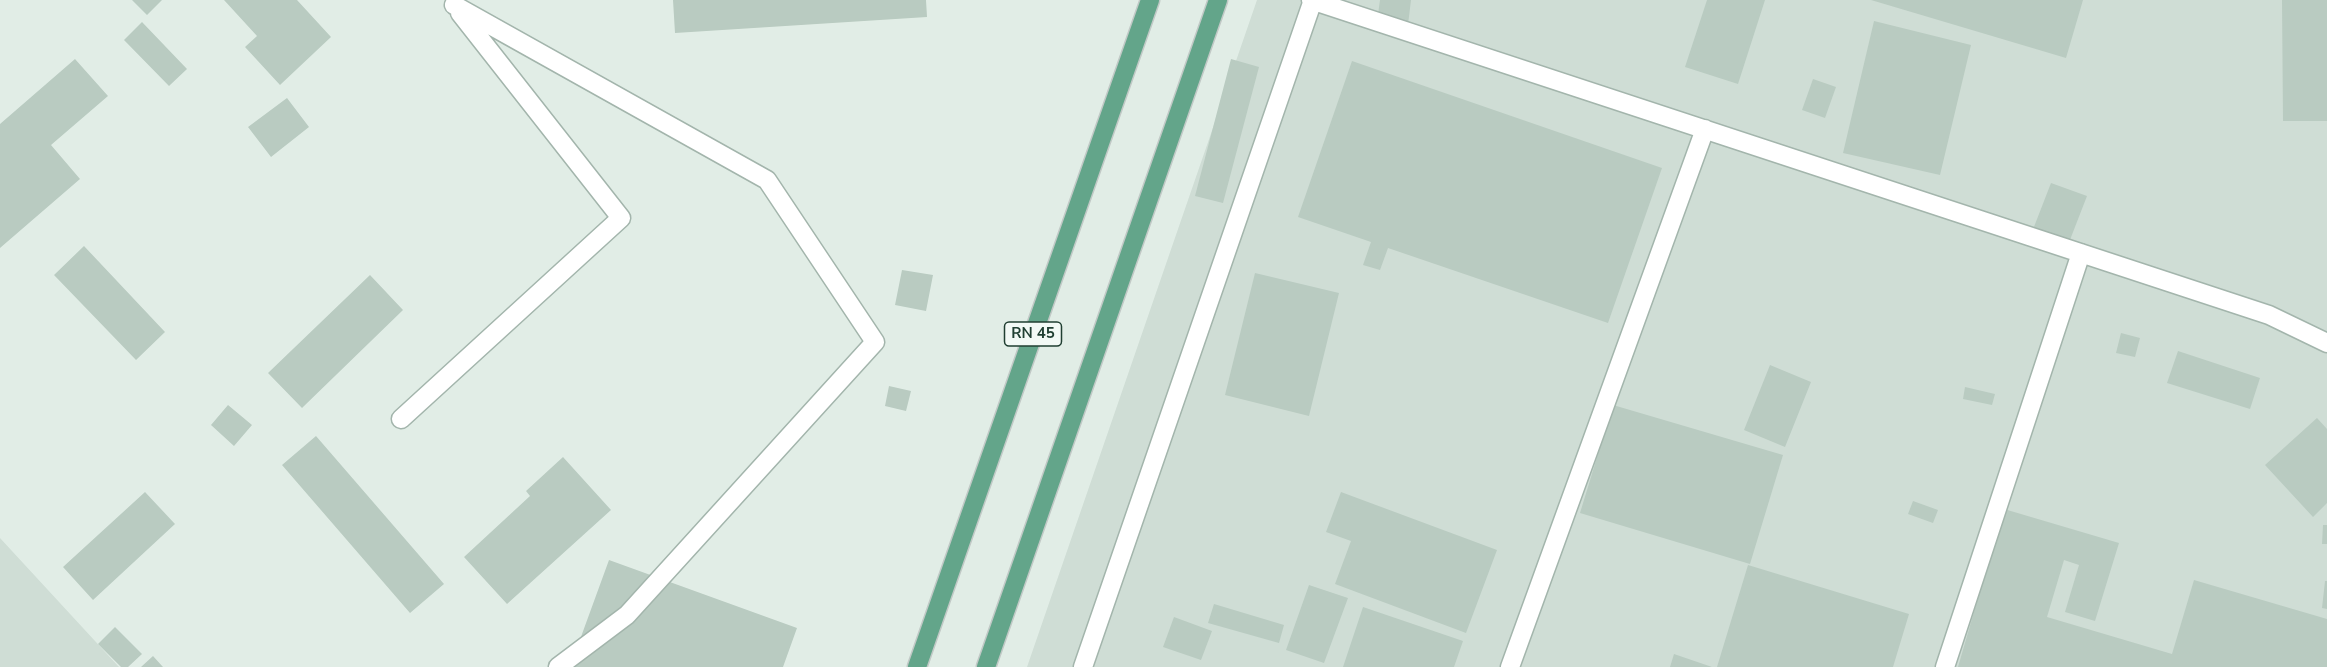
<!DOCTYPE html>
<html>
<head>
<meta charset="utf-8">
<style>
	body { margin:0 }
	canvas { display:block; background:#e1ede6 }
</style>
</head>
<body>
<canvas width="2327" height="667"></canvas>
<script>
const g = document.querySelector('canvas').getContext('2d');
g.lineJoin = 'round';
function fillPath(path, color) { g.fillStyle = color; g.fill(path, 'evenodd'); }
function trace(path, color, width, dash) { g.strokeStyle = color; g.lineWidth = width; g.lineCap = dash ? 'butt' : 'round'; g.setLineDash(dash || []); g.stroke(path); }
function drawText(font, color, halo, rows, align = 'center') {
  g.font = font + ' "Nunito Sans",sans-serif'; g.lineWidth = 5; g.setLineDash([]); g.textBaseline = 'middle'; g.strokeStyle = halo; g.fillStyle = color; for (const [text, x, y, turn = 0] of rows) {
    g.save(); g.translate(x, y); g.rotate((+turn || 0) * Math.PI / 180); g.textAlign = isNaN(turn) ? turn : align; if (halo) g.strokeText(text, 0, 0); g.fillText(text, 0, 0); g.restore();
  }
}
const built = new Path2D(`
	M1257,0h1070v667h-1300z
	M0,538l119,129h-119z`);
const building = new Path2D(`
	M132,0h30l-15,15z
	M224,0h73l34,37 -51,48 -35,-38 12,-11z
	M673,0h253l1,17 -252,16z
	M1380,0h31l-4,33 -31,-4z
	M1707,0h58l-27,84 -53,-17z
	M1871,0h212l-17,58z
	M2282,0h45v121h-44z
	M1874,21l97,24 -31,130 -97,-22z
	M142,22l45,47 -18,17 -45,-46z
	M75,59l33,37 -57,49 29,34 -80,69v-124z
	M1231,59l28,8 -36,136 -28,-7z
	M1352,61l310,107 -54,155 -220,-75 -8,22 -17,-5 8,-23 -73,-25z
	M1813,79l23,8 -11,31 -23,-8z
	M287,98l22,29 -38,30 -23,-30z
	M2051,183l36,13 -19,49 -36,-13z
	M84,246l81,86 -29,28 -82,-85z
	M902,270l31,5 -7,36 -31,-6z
	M1255,273l84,20 -30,123 -84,-21z
	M370,275l33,35 -101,98 -34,-35z
	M2121,333l19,5 -5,19 -19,-4z
	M2178,351l82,27 -10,31 -83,-26z
	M1770,365l41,17 -26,65 -41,-17z
	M889,386l22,5 -5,20 -21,-5z
	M1965,387l30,7 -3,11 -29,-6z
	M228,405l24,20 -18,21 -23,-21z
	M1613,405l170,50 -33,109 -170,-51z
	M2317,418l10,11v74l-14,14 -48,-52z
	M316,436l128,148 -34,29 -128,-148z
	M563,457l48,53 -104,94 -43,-47 66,-61 -4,-5z
	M145,492l30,32 -82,76 -30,-33z
	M1341,492l156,58 -31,83 -131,-49 16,-43 -25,-9z
	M1913,501l25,9 -5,13 -25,-9z
	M2004,509l115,34 -24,78 -30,-9 14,-47 -15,-5 -17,57 125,37 22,-74 133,39v48h-369z
	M2323,525h4v19h-5z
	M609,560l188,68 -14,39h-213z
	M1748,565l161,49 -16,53h-176z
	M2325,581h2v28l-5,-1z
	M1309,585l39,13 -24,65 -38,-13z
	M1214,604l70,21 -5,18 -71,-20z
	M1363,607l100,34 -9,26h-111z
	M1174,617l38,14 -11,29 -38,-13z
	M115,627l27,27 -14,13h-7l-23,-23z
	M1674,654l38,13h-42z
	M153,656l10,11h-22z`);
const minor = new Path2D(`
	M1311,0l958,315 58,28
	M454,5l313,175 108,162 -248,273 -69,52
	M401,419l220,-201 -161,-205
	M1083,667l230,-667
	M1510,667l195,-538
	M1945,667l136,-414`);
const major = new Path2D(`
	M917,667l233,-667
	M986,667l232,-667`);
const shields = [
	[1033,334,57]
];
const shieldNames = [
	["RN 45",1033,334]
];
fillPath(built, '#cfddd5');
fillPath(building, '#b9cbc1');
trace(minor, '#a3b5ac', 21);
trace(major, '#c1c9c6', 21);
trace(minor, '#fff', 18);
trace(major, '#63a58a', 18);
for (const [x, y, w] of shields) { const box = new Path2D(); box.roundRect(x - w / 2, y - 12, w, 24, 4.5); g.fillStyle = '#f2f9f5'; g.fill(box); trace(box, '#203f32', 1.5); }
drawText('bold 15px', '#203f32', null, shieldNames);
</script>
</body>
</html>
